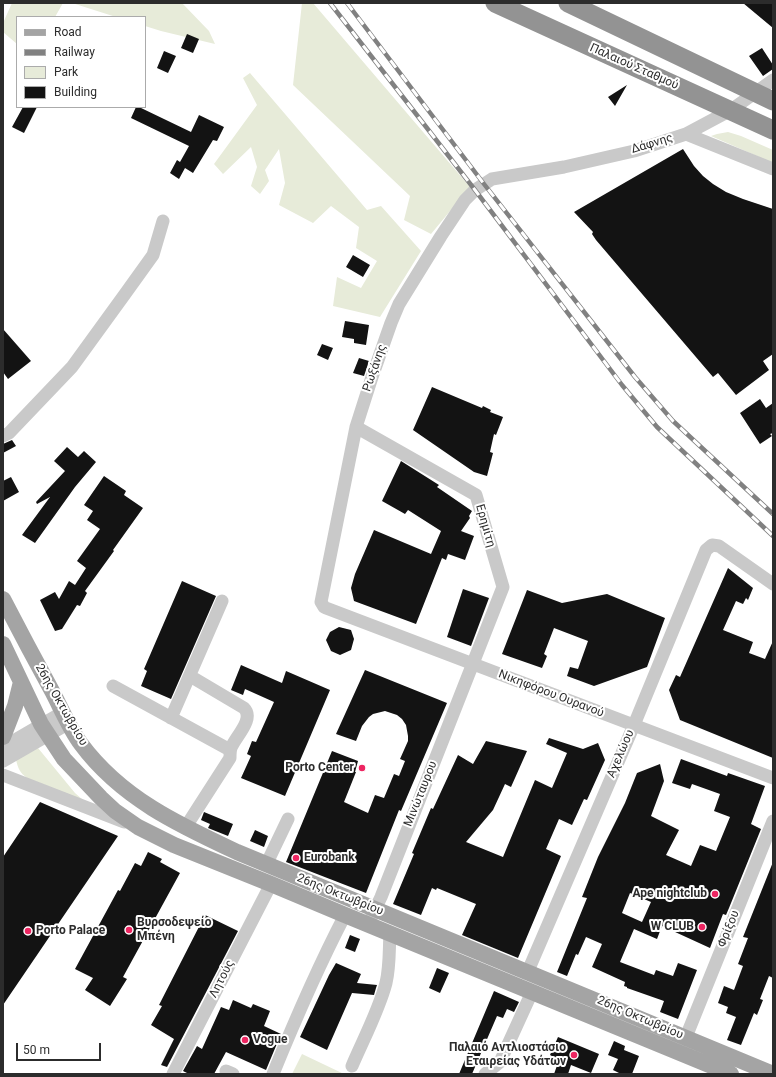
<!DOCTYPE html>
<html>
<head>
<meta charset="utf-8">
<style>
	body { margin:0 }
	#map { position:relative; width:776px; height:1077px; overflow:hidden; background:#fff; font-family:Roboto,sans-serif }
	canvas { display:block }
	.frame { position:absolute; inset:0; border:4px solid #2c2c2c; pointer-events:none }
	.legend { position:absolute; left:16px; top:16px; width:130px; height:92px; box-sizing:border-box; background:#fff; border:1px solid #ababab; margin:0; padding:5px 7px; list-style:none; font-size:12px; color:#2c2c2c }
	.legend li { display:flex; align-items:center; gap:8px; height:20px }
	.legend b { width:20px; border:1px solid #ababab }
	.scale { position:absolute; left:16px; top:1043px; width:85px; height:18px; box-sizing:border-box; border:2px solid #2c2c2c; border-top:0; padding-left:5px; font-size:12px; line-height:14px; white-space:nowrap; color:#2c2c2c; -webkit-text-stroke:3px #fff; paint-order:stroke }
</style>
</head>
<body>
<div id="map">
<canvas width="776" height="1077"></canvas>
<div class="frame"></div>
<ul class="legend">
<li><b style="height:5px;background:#a4a4a4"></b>Road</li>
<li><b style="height:5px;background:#818181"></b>Railway</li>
<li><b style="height:11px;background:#e7ebd9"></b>Park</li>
<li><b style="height:11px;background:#131313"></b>Building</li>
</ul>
<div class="scale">50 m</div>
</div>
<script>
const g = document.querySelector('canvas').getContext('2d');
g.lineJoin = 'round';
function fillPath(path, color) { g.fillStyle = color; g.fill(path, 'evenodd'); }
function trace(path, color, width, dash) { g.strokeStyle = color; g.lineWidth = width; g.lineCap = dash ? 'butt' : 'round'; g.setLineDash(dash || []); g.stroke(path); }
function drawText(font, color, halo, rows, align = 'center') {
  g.font = font + ' Roboto,sans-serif'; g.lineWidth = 4; g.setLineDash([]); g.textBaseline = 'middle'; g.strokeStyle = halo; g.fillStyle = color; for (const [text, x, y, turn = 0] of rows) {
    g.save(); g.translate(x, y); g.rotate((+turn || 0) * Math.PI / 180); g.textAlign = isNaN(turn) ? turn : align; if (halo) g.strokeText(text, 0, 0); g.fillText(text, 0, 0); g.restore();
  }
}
const green = new Path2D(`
	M12,3h51l-8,14h-38v27l-14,-12v-9z
	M72,3h110l27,28 6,13 -54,-13 -16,-5v-9h-29z
	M302,3h11l157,184 -39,47 -27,-14 6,-24 -117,-111z
	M250,73l117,137 14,-4 40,45 -41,66 -47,-11 4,-29 24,11 16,-27 -21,-13 3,-21 -28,-21 -18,17 -34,-18 6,-22 -6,-34 -14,21 4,11 -9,13 -9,-8 6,-19 -6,-20 -28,27 -9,-10 43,-59 -14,-27z
	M728,132l13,4 32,14v13l-62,-27 6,-2z
	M38,748l37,45 8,7 -56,-22c-7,-5 -9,-10 -11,-18z
	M302,1054l42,20h-52z`);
const building = new Path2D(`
	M743,3h30v25z
	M187,34l12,5 -6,14 -12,-5z
	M762,48l11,17v4l-10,7 -14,-20z
	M164,51l12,5 -8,17 -11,-5z
	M627,85l-12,21 -7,-9z
	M23,107h14l-13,26 -12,-6z
	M136,107h3l52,25 8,-17 25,12 -7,14 -4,-1 -20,33 -8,-5 -6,11 -9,-6 7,-13 3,2 9,-16 -58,-28z
	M683,149l11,17 9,10 10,8 13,8 17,7 30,10v145l-10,7 6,9 -33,25 -18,-22 -5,4 -117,-137 -4,-6 1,-2 -19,-20z
	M353,255l17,10 -7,12 -17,-10z
	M345,321l24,4 -3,20 -12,-2v-4l-12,-2z
	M3,329l28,32 -23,18 -5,-7z
	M322,344l11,4 -5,12 -11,-5z
	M359,358l10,3 -5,15 -11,-3z
	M432,387l50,21 1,-2 8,4 -1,2 13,5 -7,18 -2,-1 -4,18 3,1 -6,23 -13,-4 -61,-42z
	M760,399l6,9 7,-5v30l-3,1 2,2 -12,8 -20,-31z
	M12,440l4,6 -13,7v-9z
	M67,447l11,10 6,-6 12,11 -21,25 -40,56 -13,-8 28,-38 -13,7 -1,-2 29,-31 -11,-10z
	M401,461l38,24 -2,2 35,24 -3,5 1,2 -9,13 13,5 -9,24 -17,-6 -2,6 -4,-2 -26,66 -62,-23 -3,-13 4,-14 19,-44 57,24 10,-23 -33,-21 -3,4 -23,-13z
	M104,476l22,15 -2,4 19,13 -30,42 1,1 -29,40 2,2 -7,13 -3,-1 -15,24 -7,2 -15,-31 15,-8 4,7 10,-18 6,4 11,-17 -9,-7 23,-32 -13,-9 6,-9 -9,-6z
	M11,477l8,15 -16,9v-20z
	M728,568l25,20 -5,12 -2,-2 -3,6 -7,-3 -13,29 30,12 -4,11 16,6 8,-18v117l-93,-38 -11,-30 7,-15 4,2z
	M182,581l34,15 -45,103 -30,-13 6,-15 -3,-2z
	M463,589l26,9 -18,48 -24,-9z
	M527,590l35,13 45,-9 58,24 -18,49 -53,19 -27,-10 3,-9 8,2 10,-28 -34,-13 -10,26 3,2 -5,12 -40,-14z
	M339,627l12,3 3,9 -3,11 -11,5 -9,-4 -5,-11 4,-8z
	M241,665l41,18 4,-12 44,19 -45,106 -44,-18 10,-22 -4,-2 5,-13 4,1 18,-40 -29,-13 -2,6 -12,-5z
	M365,670l82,33 -46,108 -2,-1 -33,83 -80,-31 46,-111 26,10 -3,11h1l-12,30 24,11 7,-18 9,3 10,-24 5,2 6,-15 -5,-2 8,-18v-5l-2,-11 -4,-6 -5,-4 -12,-4 -12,3 -4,3 -7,9 -6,15 -20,-7z
	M549,738l34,11 15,-6 7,17 -18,40 -3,-1 -12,26 -13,-6 -13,30 15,7 -43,102 -56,-23 14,-31 -39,-16 -1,2 -4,-2 -11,27 -28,-11 21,-50 -2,-1 19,-45 2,1 25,-54 15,9 13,-23 41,10 -16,36 -6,-3 -12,26 -27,32 37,15 32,-77 17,8 15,-35 -21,-9z
	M681,759l46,17 1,-3 37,13 -14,38 10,5 -32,79 -3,7 -3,-1 -13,34 -48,-22 -5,13 -23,-10 -14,33 34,13 2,-5 17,6 5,-13 19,7 -19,49 -18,-7 4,-11 -37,-13v-1l-3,-1 1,-4 -33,-15 10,-23 -16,-7 -8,18 -2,-1 -9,22 -10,-4 30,-74 -5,-1 16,-40 27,-54 12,-30 23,-9 4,17 -13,35 28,14 -13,25 25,11 9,-21 16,6 14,-34 -16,-6 6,-17 -28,-10 -2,5 -18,-6zM630,893l21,9 -9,20 -20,-9z
	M40,802l78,34 -115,169v-148z
	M204,812l29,12 -5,12 -20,-8 2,-4 -9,-4z
	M255,830l13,6 -4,11 -14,-6z
	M148,852l14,7 -2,3 20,11 -57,104 4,2 -17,27 -25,-16 8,-12 -18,-9 43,-79 2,1 15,-28 6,3z
	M773,862v116l-4,-2 -9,23 3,1 -6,15 -3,-2 -13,32 -14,-5 9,-23 -10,-4 2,-6 -10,-4 6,-17 10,4 9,-24 -5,-2 10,-26 -5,-1z
	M205,915l33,16 -71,136 -6,-2 13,-26 -23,-14 11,-19 -3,-1z
	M350,935l10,4 -5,13 -10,-4z
	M336,963l25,11 -4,9 20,2 -1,3 -2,7 -22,-2 -25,57 -27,-13 29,-62z
	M437,968l12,5 -9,20 -11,-5z
	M494,991l25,11 -5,10 -7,-3 -4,9 -6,-2 -25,58h-13z
	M233,1000l18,8 2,-4 17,7 -6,15 17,8 -15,36 -40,-18 -12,22h-25l-6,-3 14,-25 5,3 19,-42 8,3z
	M558,1037l41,17 -8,19 -20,-8 -3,9h-14l5,-14 -9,-5z
	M614,1041l11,5 -1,4 15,6 -7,18h-11l-8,-4 5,-11 -10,-4z`);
const minor = new Path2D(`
	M773,80l-42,30 -45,24 -52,17 -70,16 -72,12 -17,11 -10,10 -24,36 -42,68 -8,19 -19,54 -16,50 -35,175 3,5 2,1 447,170
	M686,134l87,35
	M356,427l120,68 27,92 -122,310 -10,21
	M3,436l6,-3 63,-66 53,-73 28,-39 10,-34
	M113,686l117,64
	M171,718l51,-117
	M3,747l60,-35
	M3,761l66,-38
	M3,775l121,47
	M185,828l45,-70c0,-3 0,-7 1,-10 4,-11 24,-29 13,-40l-54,-32
	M266,865l22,-46
	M528,971l106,-246 72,-175 6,-5 7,1 54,38
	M686,1037l87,-216
	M352,1066c11,-26 27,-56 34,-83 4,-17 3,-34 4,-50
	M226,1071l7,3
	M173,1074l98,-190
	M273,1074c22,-54 45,-107 72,-159
	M485,1074l15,-12 32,-70`);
const major = new Path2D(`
	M3,599c16,31 32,61 49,92 9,17 17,37 29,53 40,54 98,81 156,108l536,222
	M3,644l38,80 23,35 37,39 14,13 23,16 36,18 97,39 74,31 386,159
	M3,737l12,-31 6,-24`);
const highway = new Path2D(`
	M495,3l278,127
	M568,3l205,98`);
const rail = new Path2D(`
	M330,3l145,187 147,195 35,42 116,109
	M347,3l137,181 151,193 38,44 100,93`);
const markers = [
	[362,768,4,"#ed2561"],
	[296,858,4,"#ed2561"],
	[715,894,4,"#ed2561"],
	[702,927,4,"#ed2561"],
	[129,930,4,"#ed2561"],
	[28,931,4,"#ed2561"],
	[245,1040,4,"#ed2561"],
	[574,1055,4,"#ed2561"]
];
const streetNames = [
	["Παλαιού Σταθμού",634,67,24],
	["Δάφνης",652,144,-17],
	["Ρωξάνης",375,368,-71],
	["Ερημίτη",485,526,74],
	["Νικηφόρου Ουρανού",551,694,21],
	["26ης Οκτωβρίου",61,705,60],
	["Αχελώου",621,754,-67],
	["Μινώταυρου",421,794,-68],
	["26ης Οκτωβρίου",340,895,22],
	["Φρίξου",729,929,-68],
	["Λητούς",222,979,-63],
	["26ης Οκτωβρίου",640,1018,23]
];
const poiNames = [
	["Porto Center",354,768],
	["Eurobank",304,858,"left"],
	["Ape nightclub",707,894],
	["Βυρσοδεψείο",137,923,"left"],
	["Μπένη",137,937,"left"],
	["W CLUB",694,927],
	["Porto Palace",36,931,"left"],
	["Vogue",253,1040,"left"],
	["Παλαιό Αντλιοστάσιο",566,1048],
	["Εταιρείας Υδάτων",566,1062]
];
fillPath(green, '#e7ebd9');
fillPath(building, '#131313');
trace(minor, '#c9c9c9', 13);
trace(major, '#a4a4a4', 16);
trace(highway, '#939393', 19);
trace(rail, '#818181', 4.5);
trace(rail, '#fff', 3, [9]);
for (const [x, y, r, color] of markers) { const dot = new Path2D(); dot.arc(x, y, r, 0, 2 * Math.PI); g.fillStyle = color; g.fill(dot); trace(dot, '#fff', 1.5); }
drawText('12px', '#2c2c2c', '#fff', streetNames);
drawText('bold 12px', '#2c2c2c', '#fff', poiNames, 'right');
</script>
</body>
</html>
